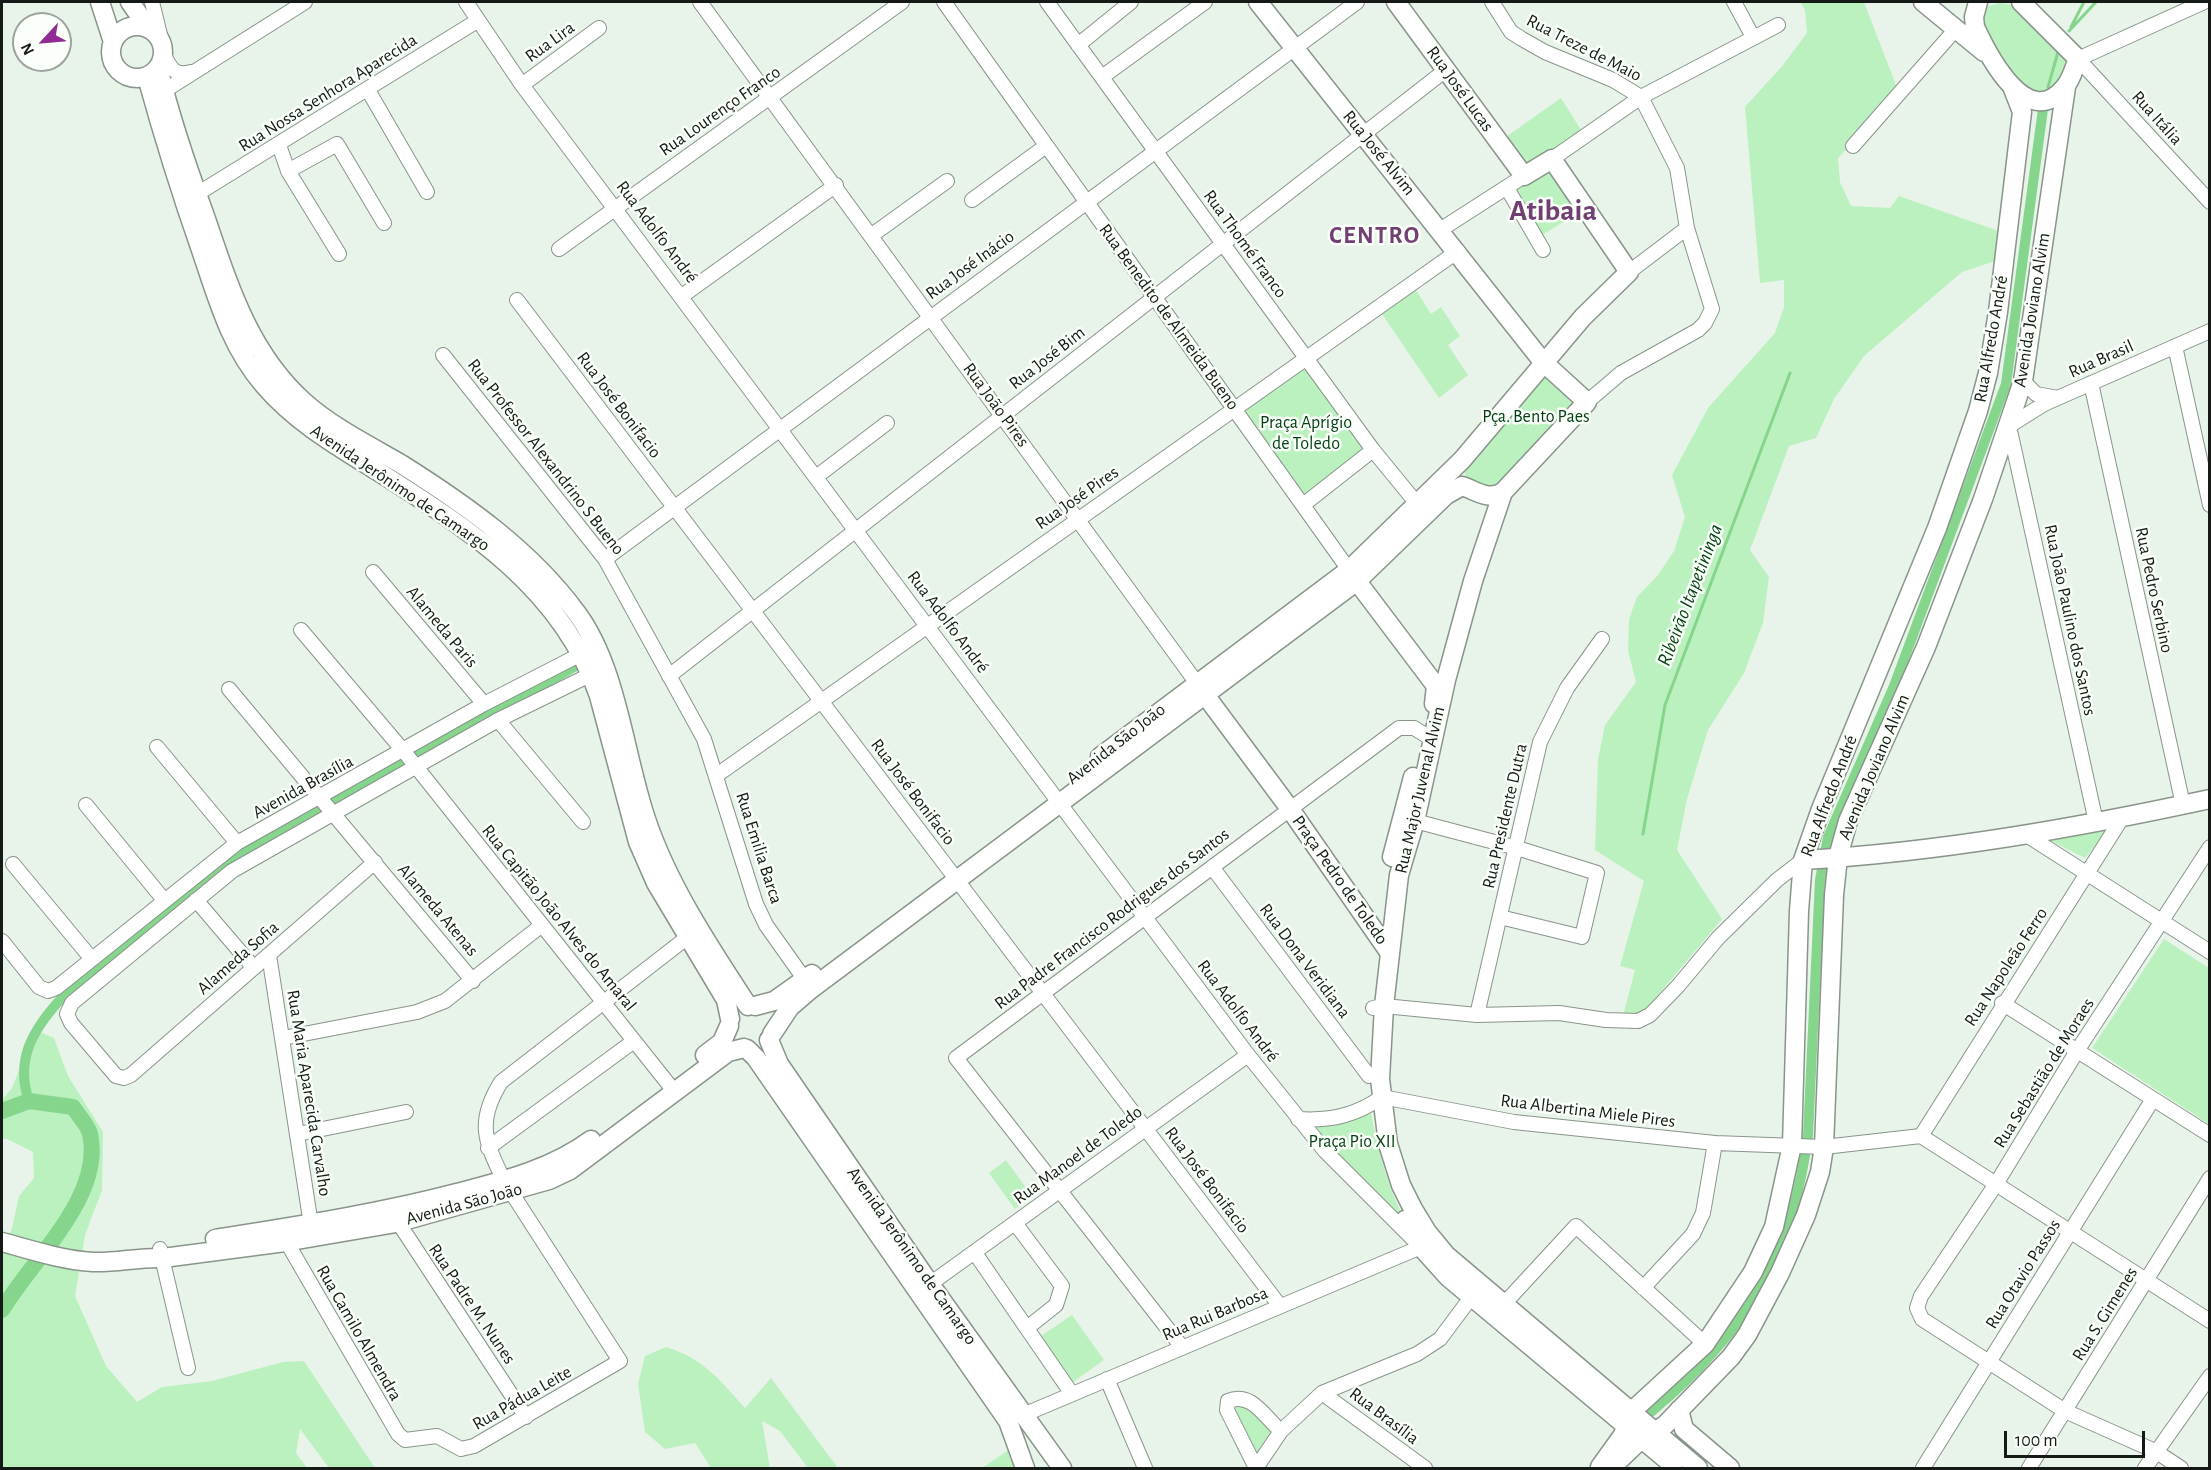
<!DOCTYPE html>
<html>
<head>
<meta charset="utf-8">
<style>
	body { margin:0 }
	#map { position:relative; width:2211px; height:1470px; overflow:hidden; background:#e8f4e9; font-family:"Alegreya Sans",sans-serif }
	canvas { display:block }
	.frame { position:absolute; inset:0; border:3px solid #161a16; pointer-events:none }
	.north { position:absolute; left:12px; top:12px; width:60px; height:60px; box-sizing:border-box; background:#fafffa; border:2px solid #9fa39f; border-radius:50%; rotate:244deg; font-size:16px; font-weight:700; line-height:24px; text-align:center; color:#161a16 }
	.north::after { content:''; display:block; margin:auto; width:21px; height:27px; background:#902c93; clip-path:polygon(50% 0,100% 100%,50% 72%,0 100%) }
	.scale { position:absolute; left:2004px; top:1431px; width:141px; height:27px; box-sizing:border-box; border:3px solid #161a16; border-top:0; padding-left:8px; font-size:18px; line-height:21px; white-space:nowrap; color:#161a16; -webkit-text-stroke:4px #fafffa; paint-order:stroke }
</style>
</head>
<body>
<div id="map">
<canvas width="2211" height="1470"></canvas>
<div class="frame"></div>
<div class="north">N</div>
<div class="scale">100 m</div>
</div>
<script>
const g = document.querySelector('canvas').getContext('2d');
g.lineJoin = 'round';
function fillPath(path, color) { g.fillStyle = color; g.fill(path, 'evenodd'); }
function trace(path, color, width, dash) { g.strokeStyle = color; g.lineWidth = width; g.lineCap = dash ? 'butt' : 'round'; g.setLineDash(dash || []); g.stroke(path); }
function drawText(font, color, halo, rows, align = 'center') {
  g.font = font + ' "Alegreya Sans",sans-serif'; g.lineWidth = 5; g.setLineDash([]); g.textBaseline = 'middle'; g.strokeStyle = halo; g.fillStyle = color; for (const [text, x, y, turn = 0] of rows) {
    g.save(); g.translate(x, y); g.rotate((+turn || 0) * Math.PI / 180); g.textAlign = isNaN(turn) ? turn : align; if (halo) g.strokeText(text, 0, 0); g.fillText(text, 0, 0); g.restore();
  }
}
const green = new Path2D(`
	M1800,2h64l35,91 -61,65 2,24 11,24 39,2 9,-12 108,38 -3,24 -42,14 -98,84 -30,43 -18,39 -27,8 -39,104 19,27 -6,46 -19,50 -36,57 -21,69 -10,51 45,69 -73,87 -7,6 -19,4 12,-46 -15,-4 24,-85 -49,-31 3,-91 7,-34 31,-43 -8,-31 1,-32 8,-22 21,-22 16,-24 11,-34 -13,-42 36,-67 67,-75 9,-26v-27l-24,3 -15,-176 38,-42 24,-32 -2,-23z
	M2000,3l12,2 53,44 5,19 -21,28 -34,-9 -37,-70 11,-11z
	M1561,98l22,35 -56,38 -24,-32z
	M1550,165l32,46 -45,27 -27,-49z
	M1416,290l15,24 10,-7 19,29 -12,9 20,30 -29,23 -57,-84z
	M1304,368l61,81 -61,47 -61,-85z
	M1544,372l35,33 -76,84 -35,-3 -4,-16z
	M2111,826l-26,32 -40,-20z
	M2164,939l45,29v156l-117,-76z
	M35,1030l19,8 14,38 35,56 -1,58 -17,45 -10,61 31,70 31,36 25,-15 50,-6 71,-19 21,-1 71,107h-46l-29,-39 -4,24 11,15h-305v-215l10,-25 7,-32 15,-18 -1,-26 -26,-13h-5v-39l10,-12z
	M1370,1107c9,50 19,87 45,131l-114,-118z
	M1006,1160l26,36 -17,13 -26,-36z
	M1072,1315l32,45 -31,22 -32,-46z
	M666,1347c38,12 53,32 79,61l26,-30 67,90h-30l-28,-37 -18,-10 8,47h-59l-16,-25 -30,6 -20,-17 -7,-48 7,-28z
	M1243,1399l36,33 -23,33 -25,-61z
	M1013,1447l6,21h-37z`);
const stream = new Path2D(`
	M2071,27l13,-25
	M2069,31l27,-29
	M2048,87l10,-35
	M1643,834l22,-129 125,-332`);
const canal = new Path2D(`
	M29,1101c-14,-40 3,-70 30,-100l178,-144 339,-191
	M1651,1412c93,-77 142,-157 157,-277l12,-255 8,-43 66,-151 112,-302 37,-275`);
const river = new Path2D(`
	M2,1111l27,-10 44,6c5,8 15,18 17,27 14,63 -58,125 -88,176`);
const minor = new Path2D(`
	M152,2l10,41
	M466,2l56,83 726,970 77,96 96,96 -398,168
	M700,2l496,680
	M944,2l405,568
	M1047,2l326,448 45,55
	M1492,2l19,30 11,7 23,13 68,28 28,17
	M1734,2l19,35
	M2204,2l-126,57 132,143
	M1078,45l53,-43
	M163,53c7,14 11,24 28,19
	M1102,77l103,-75
	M522,85l77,-57
	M368,90l59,102
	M164,91l141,-89
	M279,145l9,26 51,83
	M1853,146l102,-116
	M1552,159l89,-62 137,-72
	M288,171l49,-27 47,79
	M1507,188l36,62
	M197,194l280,-173
	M972,200l74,-54
	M1440,230l84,-54
	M872,235l75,-54
	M559,249l343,-247
	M1629,272l58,-44
	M682,296l154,-111
	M517,300l763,1006
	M2175,346l35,159
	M443,355l162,204 99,180 52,165 10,21 44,62
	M2023,381l13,13 22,4
	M2091,383l92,422
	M1587,402l34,-29 77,-43 7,-7 7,-14 -25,-81 -10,-60 -36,-71
	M816,477l71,-54
	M1303,505l70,-55
	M605,559l752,-557
	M373,572l111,132
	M301,630l105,124 268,337
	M669,676l778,-607
	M229,689l244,292
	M498,720l85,102
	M157,747l80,96
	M717,775l741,-524
	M86,805l78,95
	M2096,822l-87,-396 35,-22 166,-73
	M1406,823l9,-2 102,27 80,25 -15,64 -82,-20
	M2025,834l185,118
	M375,862l-244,213 -7,3 -8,-2 -45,-53 -4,-9 5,-11 160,-132 266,-151 98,-48
	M13,864l78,94
	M1212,867l157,209
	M196,900l58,68
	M2,941l37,46 9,4 8,-3 181,-145 247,-139 103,-53
	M269,955l43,276
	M2002,1003l208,132
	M1373,1008l11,-2 93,9 82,-2 47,7 32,1 12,-6 28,-29 40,-48 59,-58 26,-20
	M1477,1015l63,-273 27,-54 35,-49
	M283,1038l134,-26 28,-11 97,-76
	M1298,1119c32,2 57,-3 84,-22l132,25 201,21 109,4 97,-11
	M298,1134l108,-22
	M1921,1136l201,-318
	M1921,1136l289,185
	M488,1148l146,-107
	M394,1216l132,201
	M1015,1223l47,63 -6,19 -29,23
	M282,1234l116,200 7,6 32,-4 24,13 13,-3 146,-85 -116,-180c-19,-40 -28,-59 -3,-99l188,-146
	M160,1249l28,119
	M975,1253l97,141
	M930,1284l318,-229
	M1643,1288l50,-54 10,-21 12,-70
	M1503,1305l73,-79 129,118
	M1182,1347l-226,-289 443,-330h15l18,11
	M1107,1379l38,89
	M1322,1393l103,75
	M1256,1468l25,-37 41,-38 95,-39 23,-15 32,-43
	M1256,1468l-29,-58 1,-9c24,-10 37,17 53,30
	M1923,1468l230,-369
	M2029,1468l181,-290
	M2145,1468l65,-92
	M2181,1468l-26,-17 -90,-40 -143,-92 -5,-11 4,-12 75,-112 81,-133 133,-204`);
const major = new Path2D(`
	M100,2l13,40
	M130,2l18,26
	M1923,2l61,50
	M1978,2l-4,15 1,10c13,28 52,105 89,61 7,-7 10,-20 14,-29l-57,-57
	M111 52a26 26 0 1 1 52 0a26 26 0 1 1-52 0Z
	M158,67c12,50 29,100 47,149 23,67 43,136 99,186 28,25 64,43 97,62 65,41 129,86 175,148 41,54 48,142 70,207 22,66 64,129 102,187
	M147,77c16,58 34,116 54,173 16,47 29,96 63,135 30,35 68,58 107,82 93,59 191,119 228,229l39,146 18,41 70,117 4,19
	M1503,492l-30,89 -27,99 -31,141 -16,54 -15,131 -4,73 8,65 13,41 12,24 14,23 19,23 252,213
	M1350,572l86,114 -2,18
	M1197,684l93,125 99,143
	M1100,757l249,-187 113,-110 121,-143 46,-45 -77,-113 -28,17 -128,-174
	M1392,857l21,-80
	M1803,860c137,-8 273,-32 407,-61
	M755,1006l19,-5 38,-27
	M772,1034l18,-27 21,-18 546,-408 89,-86 16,-9c15,5 26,15 41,6l84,-90 -44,-40 -285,-360
	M769,1040l10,24 151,220 132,184
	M747,1049l9,9 252,363 17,47
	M705,1055l17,-13 7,-16
	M1405,1220l16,27 27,30 225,188
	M215,1239c81,-13 162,-25 242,-46 46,-12 95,-24 134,-53
	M2,1242c29,8 60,18 91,20 23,1 46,-5 70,-4l122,-16 111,-19 153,-43 21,-10 158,-118 16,-4
	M1679,1410l5,19 46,39
	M1600,1467l23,-32 8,-23 74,-68 48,-72 21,-45 18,-82 7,-234 4,-51 18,-51 116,-281 41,-117 10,-38 10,-61 24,-200 -9,-23
	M1611,1468l25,-24 29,-19 66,-68 16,-22 33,-62 26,-58 14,-43 4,-25 10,-252 4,-38 10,-36 78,-174 57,-148 40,-118 43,-294`);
const streetNames = [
	["Rua Lira",550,42,-36],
	["Rua Treze de Maio",1584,48,27],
	["Rua José Lucas",1460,89,54],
	["Rua Nossa Senhora Aparecida",328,93,-32],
	["Rua Lourenço Franco",720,111,-35],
	["Rua Itália",2157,118,48],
	["Rua José Alvim",1379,153,51],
	["Rua Adolfo André",657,232,53],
	["Rua Thomé Franco",1245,244,54],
	["Rua José Inácio",970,265,-36],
	["Avenida Joviano Alvim",2032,310,-81],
	["Rua Benedito de Almeida Bueno",1169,317,54],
	["Rua Alfredo André",1991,339,-80],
	["Rua José Bim",1047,358,-38],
	["Rua Brasil",2101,359,-24],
	["Rua José Bonifacio",619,405,53],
	["Rua João Pires",996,405,54],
	["Rua Professor Alexandrino S Bueno",546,457,52],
	["Avenida Jerônimo de Camargo",400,488,34],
	["Rua José Pires",1077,498,-35],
	["Rua Pedro Serbino",2154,590,78],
	["Rua João Paulino dos Santos",2070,620,78],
	["Rua Adolfo André",948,622,53],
	["Alameda Paris",442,627,50],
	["Avenida São João",1116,744,-38],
	["Avenida Joviano Alvim",1874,767,-67],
	["Avenida Brasília",303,787,-29],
	["Rua Major Juvenal Alvim",1420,790,-77],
	["Rua José Bonifacio",913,792,53],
	["Rua Alfredo André",1829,796,-69],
	["Rua Presidente Dutra",1505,816,-77],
	["Rua Emilia Barca",759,848,72],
	["Praça Pedro de Toledo",1340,880,55],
	["Alameda Atenas",438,910,50],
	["Rua Capitão João Alves do Amaral",559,918,51],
	["Rua Padre Francisco Rodrigues dos Santos",1112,919,-37],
	["Alameda Sofia",238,958,-41],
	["Rua Dona Veridiana",1305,961,53],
	["Rua Napoleão Ferro",2006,967,-57],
	["Rua Adolfo André",1238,1011,53],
	["Rua Sebastião de Moraes",2044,1073,-58],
	["Rua Maria Aparecida Carvalho",309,1093,81],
	["Rua Albertina Miele Pires",1588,1111,7],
	["Rua Manoel de Toledo",1078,1155,-36],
	["Rua José Bonifacio",1207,1180,53],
	["Avenida São João",464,1204,-15],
	["Avenida Jerônimo de Camargo",912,1256,55],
	["Rua Otavio Passos",2023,1274,-58],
	["Rua Padre M. Nunes",472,1304,56],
	["Rua Rui Barbosa",1215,1314,-23],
	["Rua S. Gimenes",2105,1314,-58],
	["Rua Camilo Almendra",359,1333,60],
	["Rua Pádua Leite",522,1398,-30],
	["Rua Brasília",1384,1416,37]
];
const parkNames = [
	["Pça. Bento Paes",1536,417],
	["Praça Aprígio",1306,423],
	["de Toledo",1306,444],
	["Praça Pio XII",1352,1142]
];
const waterNames = [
	["Ribeirão Itapetininga",1690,595,-69]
];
const districtNames = [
	["CENTRO",1375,236]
];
const townNames = [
	["Atibaia",1553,211]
];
fillPath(green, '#bbf1bf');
trace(stream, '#85d58d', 3);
trace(canal, '#85d58d', 10);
trace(river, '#85d58d', 16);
trace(minor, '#89948a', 16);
trace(major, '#89948a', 21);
trace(minor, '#fff', 14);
trace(major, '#fff', 18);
drawText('18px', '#161a16', '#fafffa', streetNames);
drawText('18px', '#013e11', '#fafffa', parkNames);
drawText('italic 20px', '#074315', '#fafffa', waterNames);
g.letterSpacing = '1.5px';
drawText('bold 24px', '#713f71', '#fafffa', districtNames);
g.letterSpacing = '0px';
drawText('bold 30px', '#713f71', '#fafffa', townNames);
</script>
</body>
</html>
